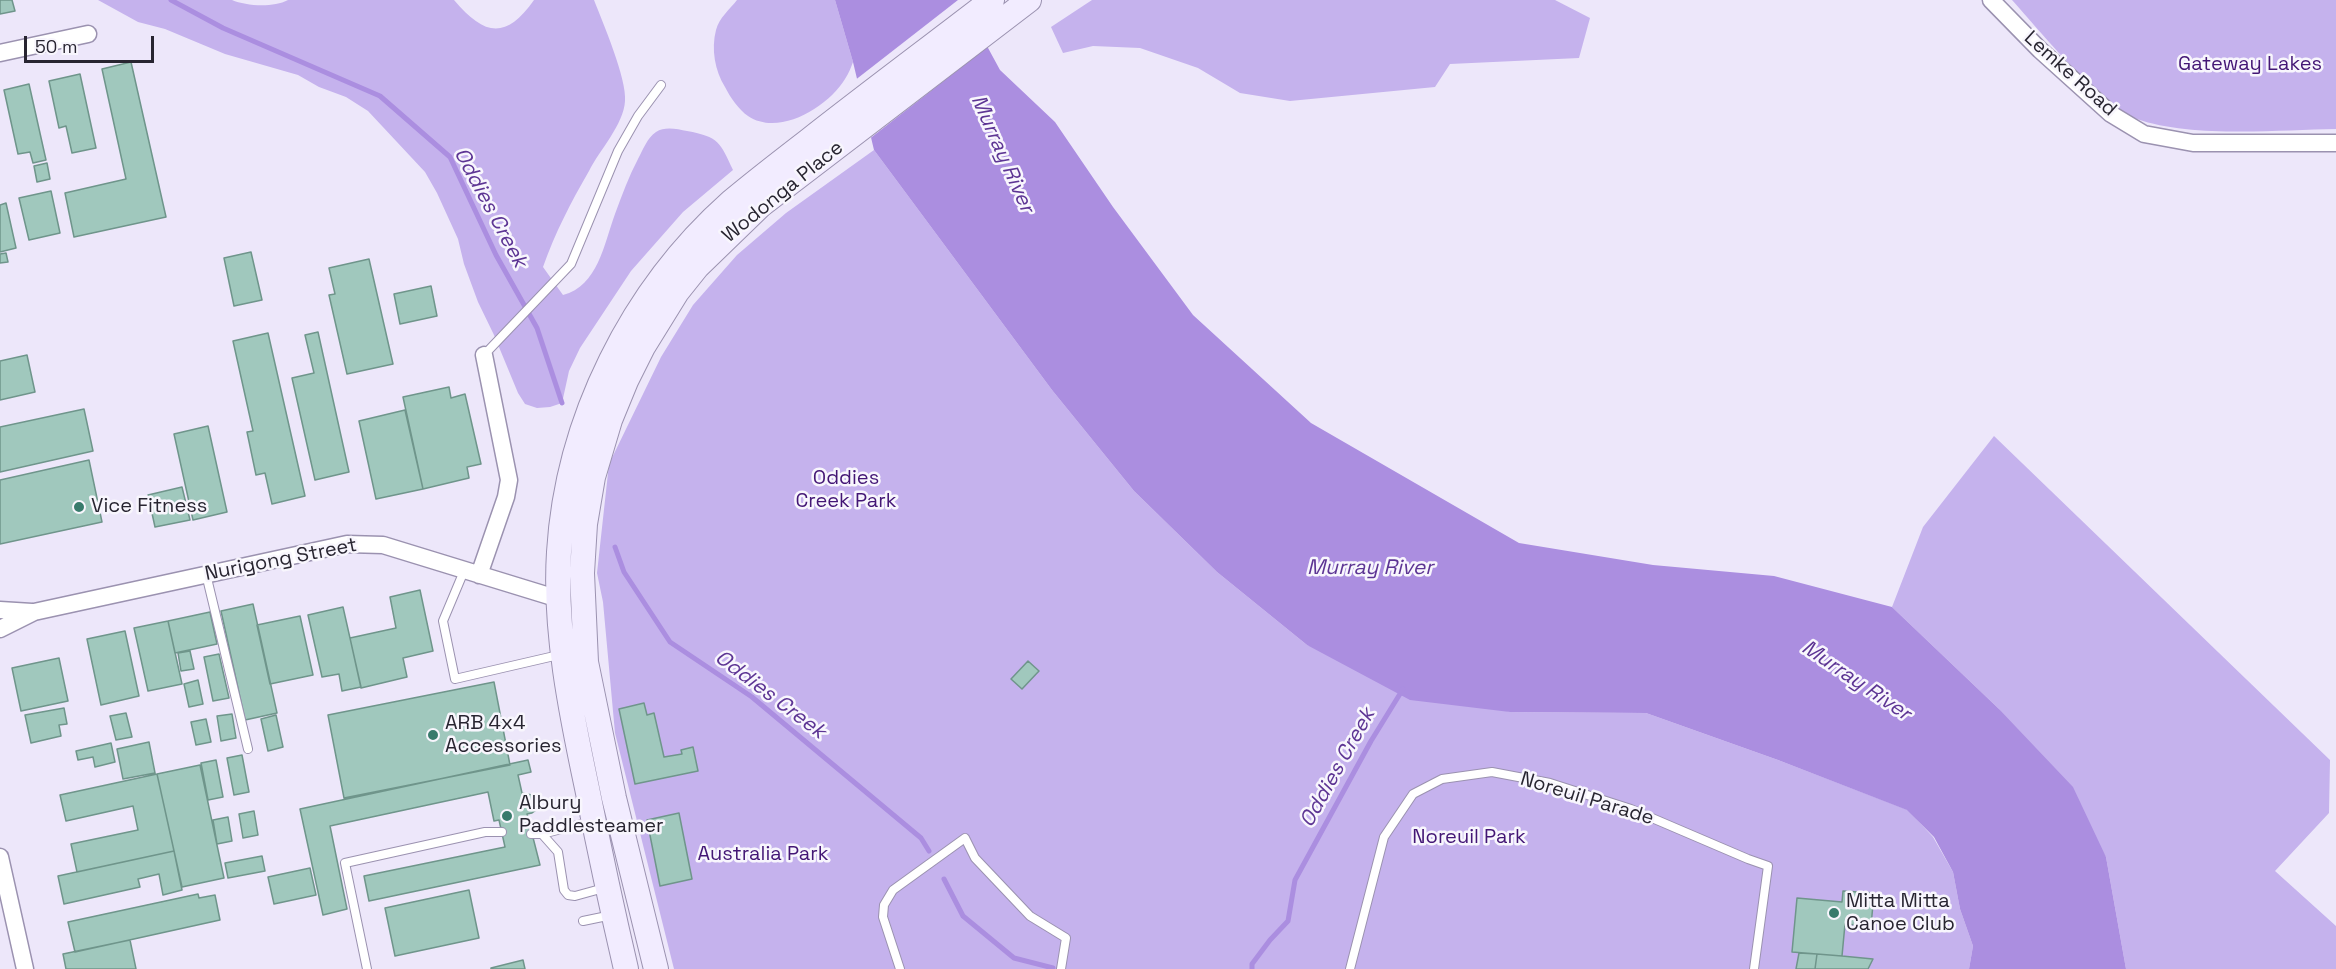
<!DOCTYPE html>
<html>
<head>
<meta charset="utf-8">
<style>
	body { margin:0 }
	#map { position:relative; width:2336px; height:969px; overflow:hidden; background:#ede7fa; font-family:"Space Grotesk",sans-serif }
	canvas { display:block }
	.scale { position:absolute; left:24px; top:36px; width:130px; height:27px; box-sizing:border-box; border:3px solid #282531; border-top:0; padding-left:8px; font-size:18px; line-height:21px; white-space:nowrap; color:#282531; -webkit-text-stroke:4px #f8f6fd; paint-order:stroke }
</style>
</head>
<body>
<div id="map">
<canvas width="2336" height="969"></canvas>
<div class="scale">50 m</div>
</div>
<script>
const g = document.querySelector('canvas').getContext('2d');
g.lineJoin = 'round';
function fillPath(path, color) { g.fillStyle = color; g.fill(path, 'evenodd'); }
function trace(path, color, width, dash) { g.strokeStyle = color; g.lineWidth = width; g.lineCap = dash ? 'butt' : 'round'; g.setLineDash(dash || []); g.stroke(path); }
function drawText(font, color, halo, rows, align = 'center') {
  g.font = font + ' "Space Grotesk",sans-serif'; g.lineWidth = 5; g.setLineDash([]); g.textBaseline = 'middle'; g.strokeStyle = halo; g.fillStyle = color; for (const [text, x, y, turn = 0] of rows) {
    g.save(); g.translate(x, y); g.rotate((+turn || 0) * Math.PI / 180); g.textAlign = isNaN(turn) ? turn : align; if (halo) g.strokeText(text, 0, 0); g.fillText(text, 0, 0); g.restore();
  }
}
const green = new Path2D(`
	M98,0h134c14,6 41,8 56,0h166c30,35 51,41 80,0h60c9,23 33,79 31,101 -1,23 -26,50 -36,70 -18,31 -34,62 -46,96l20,28c35,-9 41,-51 52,-81 7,-19 14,-38 23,-55 5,-9 9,-21 18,-27 9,-6 21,-3 31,-1 32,6 33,11 46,39l-50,42 -52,59 -51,77 -11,23 -7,32 -12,4 -13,1 -12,-4 -7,-11 -24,-58 -16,-33 -14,-38 -6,-25 -21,-46 -12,-21 -57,-61 -22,-14 -27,-10 -21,-12 -73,-21 -60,-25 -27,-7z
	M737,0h98l18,62c-2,5 -4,11 -8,17 -17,28 -66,58 -97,37 -9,-6 -18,-19 -23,-29 -10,-16 -14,-38 -9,-57 3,-12 14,-21 21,-30z
	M1092,0h463l35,18 -11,40 -129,6 -15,23 -145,14 -50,-8 -42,-25 -58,-20 -47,-2 -30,7 -12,-26z
	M2012,0h324v129c-58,1 -146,9 -199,-10 -37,-14 -97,-88 -125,-119z
	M874,150l178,240 82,101 83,81 90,73 203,67 136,1 132,47 130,50 25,27 20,35 7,37 13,37 -4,23h-1295l-59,-236 -12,-131 -6,-29 12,-109 52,-107 32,-52 44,-50 49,-42z
	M1994,436l336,324 -1,53 -54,58 61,55v43h-210l-20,-112 -108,-149 -106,-101 31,-80z`);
const water = new Path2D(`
	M835,0h127l38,70 55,52 58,85 80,108 118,108 208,120 134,22 121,11 118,31 106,101 75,79 33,70 20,112h-157l4,-23 -13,-37 -7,-37 -19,-35 -27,-27 -129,-50 -132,-47 -136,-1 -100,-12 -103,-55 -90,-73 -83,-81 -82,-101 -178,-240 -21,-88z`);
const pier = new Path2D(`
	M958,0h8l24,45 -122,95 -14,-59z`);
const stream = new Path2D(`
	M171,0l52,28 157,68 70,61 46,98 41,73 25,75
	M615,547l9,25 46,70 82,55 169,141 8,13
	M944,879l19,37 51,42 39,10
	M1252,969v-5l18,-24 18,-19 7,-41 76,-139 32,-52`);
const building = new Path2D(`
	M0,0h12l3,11 -15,3z
	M131,62l35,155 -92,20 -9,-44 61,-14 -24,-110z
	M80,74l16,74 -24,5 -6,-27 -7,2 -10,-47z
	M29,84l17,76 -13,3 -3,-11 -12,2 -14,-64z
	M47,163l3,16 -13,3 -3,-16z
	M51,191l9,42 -31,7 -10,-42z
	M6,203l10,45 -16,4v-47z
	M251,252l11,48 -28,6 -10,-48z
	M6,253l2,9 -8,1v-9z
	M369,259l24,105 -46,10 -18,-79 6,-1 -6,-26z
	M431,286l6,30 -37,8 -6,-30z
	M318,332l31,140 -34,8 -23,-102 22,-5 -9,-38z
	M268,333l37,163 -33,8 -7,-31 -9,2 -9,-43 6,-1 -20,-90z
	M27,355l8,37 -35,8v-39z
	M449,387l2,11 14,-4 16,70 -14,3 2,11 -46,11 -20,-92z
	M84,409l9,42 -93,21v-45z
	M405,410l18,79 -47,10 -17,-78z
	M208,426l19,86 -34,8 -19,-86z
	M89,460l13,62 -102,22v-64z
	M182,487l8,33 -35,7 -7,-32z
	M420,590l13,61 -30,7 4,19 -46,11 -11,-50 46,-10 -6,-31z
	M253,604l24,109 -32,7 -24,-109z
	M343,607l18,80 -19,4 -3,-17 -17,3 -14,-62z
	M210,612l7,32 -42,9 -7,-32z
	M300,616l13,59 -43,9 -13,-59z
	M168,621l14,63 -34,7 -14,-63z
	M125,631l14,65 -38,9 -14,-66z
	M190,651l4,18 -13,2 -3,-18z
	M219,654l10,44 -16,3 -9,-44z
	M59,658l9,43 -47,10 -9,-43z
	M1028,661l11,10 -17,18 -11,-10z
	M198,680l5,24 -14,3 -5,-23z
	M494,682l16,83 -166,33 -16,-83z
	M644,703l3,12 7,-2 10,44 18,-3 -1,-4 12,-3 5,24 -63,13 -16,-75z
	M64,708l3,16 -8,1 2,11 -30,7 -6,-28z
	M126,713l6,24 -16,3 -6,-24z
	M232,714l4,24 -15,3 -4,-25z
	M276,715l7,32 -15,4 -7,-32z
	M206,719l5,23 -15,3 -5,-23z
	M149,742l6,31 -32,6 -6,-30z
	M111,743l4,19 -20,5 -2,-10 -15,3 -2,-9z
	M242,755l7,37 -15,3 -7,-37z
	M216,760l7,37 -15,3 -7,-37z
	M528,760l3,12 -13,3 4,18 15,3 2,12 -7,5 -5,1 13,51 -171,36 -5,-25 141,-29 -6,-27 -5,1 -6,-29 -158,34 17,83 -24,6 -23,-106z
	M200,765l24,113 -42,9 -25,-113z
	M157,774l17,77 -97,21 -6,-28 67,-14 -5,-24 -67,15 -6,-26z
	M254,811l4,24 -15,3 -4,-24z
	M679,813l13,66 -32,7 -13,-66z
	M228,817l4,24 -15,3 -4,-24z
	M174,851l8,39 -19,5 -4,-21 -21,5 2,8 -76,17 -6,-28z
	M262,856l3,15 -37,7 -3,-15z
	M310,868l6,27 -42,9 -6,-27z
	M469,890l10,48 -84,18 -10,-48z
	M1843,891l31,2 -3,33 -26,-2 -3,32 -50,-4 5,-54 45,4z
	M198,894l1,4 16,-3 5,25 -145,32 -7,-30z
	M130,940l6,29h-70l-3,-15z
	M1799,953l18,1 -2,15h-19z
	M1817,954l25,2 31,3 -5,10h-53z
	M523,960l2,9h-34v-1z`);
const service = new Path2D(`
	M484,355l87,-91 47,-113 20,-35 23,-31
	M464,571l-21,50 12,58 108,-25
	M206,574l42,175
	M531,834h11l51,-13
	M542,834l16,18 6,38 4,5 7,1 29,-8
	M583,921l29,-6
	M367,969l-22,-106 140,-31h17
	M900,969l-17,-52 1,-12 9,-15 72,-52 10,20 55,58 36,22 -5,31
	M1350,969l34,-132 29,-43 29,-15 50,-7 58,11 81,26 117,50 20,7 -14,103`);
const minor = new Path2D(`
	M1991,0l49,50 71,64 33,20 49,9h143
	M0,53l88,-19
	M479,575l27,-78 3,-17 -25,-125
	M0,610l32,2
	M0,629l34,-17 313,-68 36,1 176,54
	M0,857l25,112`);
const secondary = new Path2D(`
	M626,969c-14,-60 -27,-121 -39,-181 -16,-75 -33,-159 -28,-236 8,-132 73,-262 172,-350 25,-21 51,-41 77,-61 61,-48 123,-94 184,-141
	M656,969l-42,-171 -28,-136 -4,-89 3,-49 8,-47 17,-57 16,-39 17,-34 34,-55 20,-25 64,-62 268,-205`);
const markers = [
	[79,507,6,"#387b6c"],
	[433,735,6,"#387b6c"],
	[507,816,6,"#387b6c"],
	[1834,913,6,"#387b6c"]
];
const parkNames = [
	["Gateway Lakes",2250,65],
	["Oddies",846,479],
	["Creek Park",846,502],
	["Noreuil Park",1469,838],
	["Australia Park",763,855]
];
const streetNames = [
	["Lemke Road",2070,74,42],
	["Wodonga Place",783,192,-39],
	["Nurigong Street",281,560,-11],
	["Noreuil Parade",1587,799,17]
];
const poiNames = [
	["Vice Fitness",91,507],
	["ARB 4x4",445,724],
	["Accessories",445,747],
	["Albury",519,804],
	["Paddlesteamer",519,827],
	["Mitta Mitta",1846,902],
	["Canoe Club",1846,925]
];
const waterNames = [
	["Murray River",1002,154,66],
	["Oddies Creek",490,208,62],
	["Murray River",1370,568],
	["Murray River",1856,681,34],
	["Oddies Creek",770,695,37],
	["Oddies Creek",1338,768,-61]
];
fillPath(green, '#c5b2ed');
fillPath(water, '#ab8ee0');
fillPath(pier, '#ede7fa');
trace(stream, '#ab8ee0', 5);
fillPath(building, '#a0c8bd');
trace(building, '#6f958b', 1.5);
trace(service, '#9b92b0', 10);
trace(minor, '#9b92b0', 19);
trace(secondary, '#9b92b0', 26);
trace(service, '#fff', 8);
trace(minor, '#fff', 16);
trace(secondary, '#f2ecff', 24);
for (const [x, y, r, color] of markers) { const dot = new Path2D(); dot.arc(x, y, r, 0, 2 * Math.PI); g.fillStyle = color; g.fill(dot); trace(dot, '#f8f6fd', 2); }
drawText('20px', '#431675', '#f8f6fd', parkNames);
drawText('20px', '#282531', '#f8f6fd', streetNames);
drawText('20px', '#282531', '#f8f6fd', poiNames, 'left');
drawText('italic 21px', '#5d3594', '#f8f6fd', waterNames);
</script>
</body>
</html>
